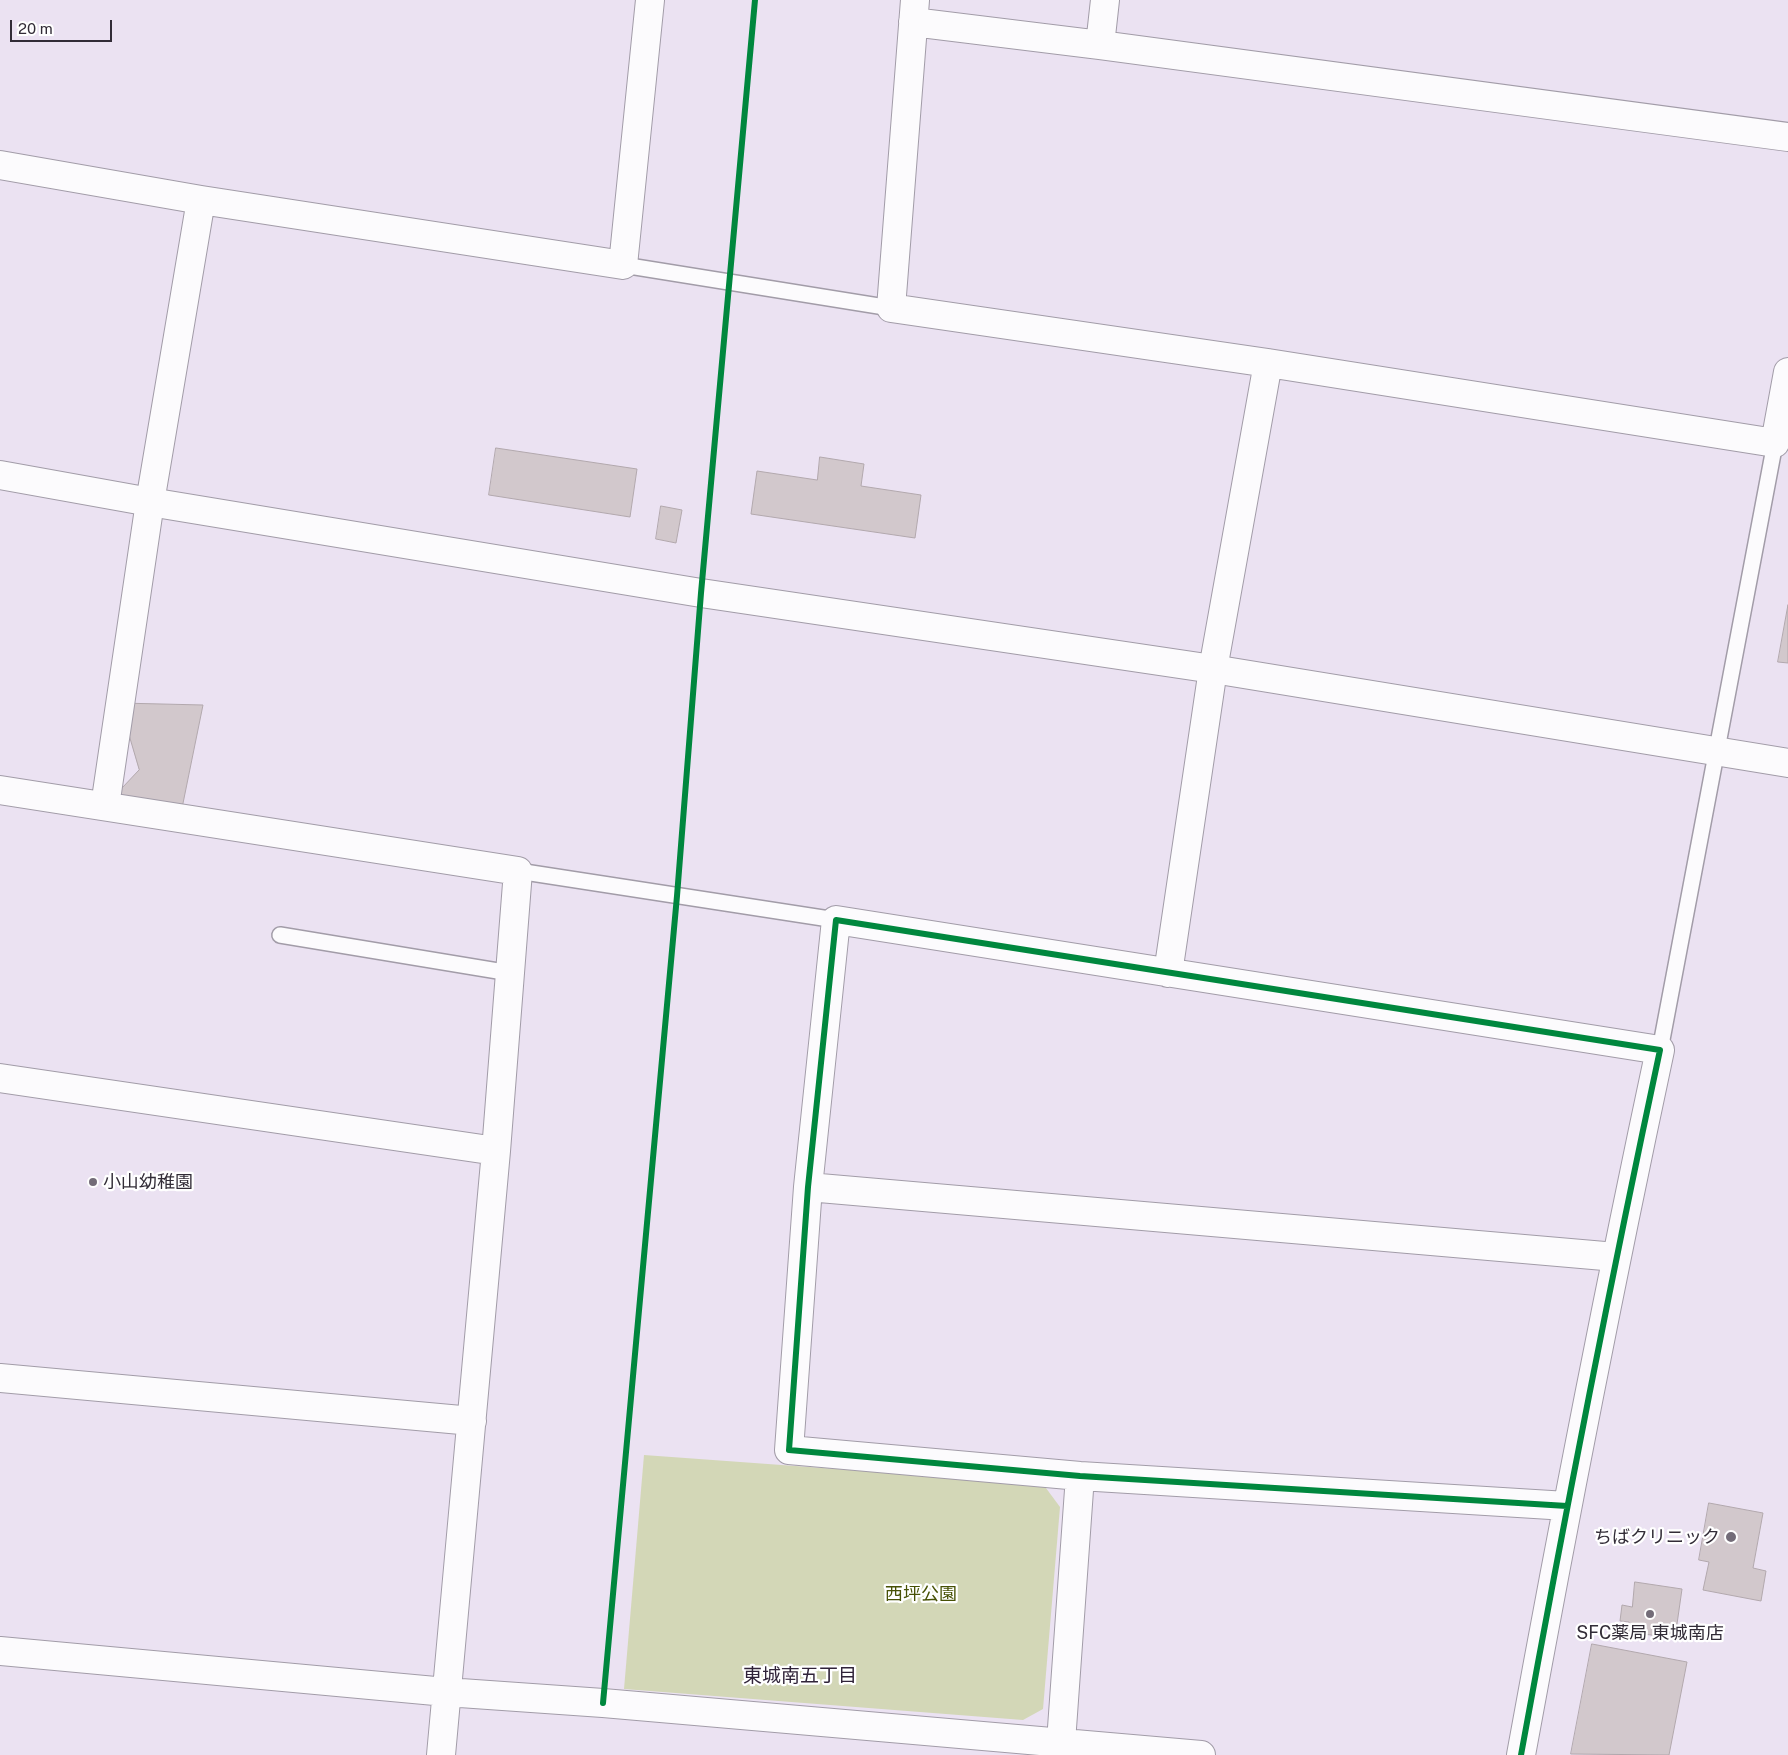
<!DOCTYPE html>
<html>
<head>
<meta charset="utf-8">
<style>
	body { margin:0 }
	#map { position:relative; width:1788px; height:1755px; overflow:hidden; background:#ebe2f2; font-family:"Public Sans",sans-serif }
	canvas { display:block }
	.scale { position:absolute; left:10px; top:20px; width:102px; height:22px; box-sizing:border-box; border:2px solid #322c37; border-top:0; padding-left:6px; font-size:15px; line-height:18px; white-space:nowrap; color:#322c37; -webkit-text-stroke:4px #fff; paint-order:stroke }
</style>
</head>
<body>
<div id="map">
<canvas width="1788" height="1755"></canvas>
<div class="scale">20 m</div>
</div>
<script>
const g = document.querySelector('canvas').getContext('2d');
g.lineJoin = 'round';
function fillPath(path, color) { g.fillStyle = color; g.fill(path, 'evenodd'); }
function trace(path, color, width, dash) { g.strokeStyle = color; g.lineWidth = width; g.lineCap = dash ? 'butt' : 'round'; g.setLineDash(dash || []); g.stroke(path); }
function drawText(font, color, halo, rows, align = 'center') {
  g.font = font + ' "Public Sans","Noto Sans JP",sans-serif'; g.lineWidth = 4.5; g.setLineDash([]); g.textBaseline = 'middle'; g.strokeStyle = halo; g.fillStyle = color; for (const [text, x, y, turn = 0] of rows) {
    g.save(); g.translate(x, y); g.rotate((+turn || 0) * Math.PI / 180); g.textAlign = isNaN(turn) ? turn : align; if (halo) g.strokeText(text, 0, 0); g.fillText(text, 0, 0); g.restore();
  }
}
const green = new Path2D(`
	M644,1455l399,29 17,23 -17,202 -20,11 -399,-31z`);
const building = new Path2D(`
	M496,448l141,21 -7,48 -141,-22z
	M820,457l44,7 -3,22 60,9 -6,43 -164,-24 6,-43 60,9z
	M661,506l21,4 -6,33 -20,-4z
	M1788,605v58l-10,-1z
	M120,703l83,2 -23,113 -75,-12 34,-36z
	M1709,1503l54,10 -10,55 13,3 -5,30 -58,-11 6,-28 -10,-2z
	M1635,1582l47,7 -7,49 -48,-6 2,-10 -9,-1 2,-16 10,2z
	M1592,1644l95,18 -18,93 -98,-1z`);
const lane = new Path2D(`
	M623,265l268,43
	M518,871l318,49
	M280,935l230,38
	M1660,1050l115,-607`);
const street = new Path2D(`
	M915,0l-24,308 377,55 507,80 13,-71
	M913,22l187,23 688,92
	M1100,45l5,-45
	M0,165l201,35 422,65 27,-265
	M0,790l518,81 -22,280 -55,604
	M105,806l45,-304 51,-302
	M1168,973l45,-304 55,-306
	M0,1078l496,73
	M808,1187l808,70
	M0,1378l472,43
	M0,1651l446,41 157,11 598,52
	M1061,1742l19,-266
	M1521,1755c43,-236 89,-471 139,-705l-824,-130 -28,267 -19,263 291,26 487,30`);
const secondary = new Path2D(`
	M0,475l150,27 551,91 512,76 575,94`);
const cycleway = new Path2D(`
	M603,1703l74,-807 24,-303 54,-593
	M1521,1755c43,-236 89,-471 139,-705l-824,-130 -28,267 -19,263 291,26 487,30`);
const markers = [
	[93,1182,5,"#736c78"],
	[1731,1537,6,"#736c78"],
	[1650,1614,5,"#736c78"]
];
const poiNames = [
	["小山幼稚園",103,1182],
	["ちばクリニック",1720,1537,"right"],
	["SFC薬局 東城南店",1650,1633,"center"]
];
const parkNames = [
	["西坪公園",921,1594]
];
const neighbourhoodNames = [
	["東城南五丁目",800,1676]
];
fillPath(green, '#d3d7b7');
fillPath(building, '#d2c8cc');
trace(building, '#b2a8ad', 1);
trace(lane, '#a29ca8', 18);
trace(street, '#a29ca8', 30);
trace(secondary, '#a29ca8', 30);
trace(lane, '#fcfbfd', 15);
trace(street, '#fcfbfd', 28);
trace(secondary, '#fcfbfd', 28);
trace(cycleway, '#00873e', 6);
for (const [x, y, r, color] of markers) { const dot = new Path2D(); dot.arc(x, y, r, 0, 2 * Math.PI); g.fillStyle = color; g.fill(dot); trace(dot, '#fff', 2); }
drawText('18px', '#322c37', '#fff', poiNames, 'left');
drawText('18px', '#475105', '#fff', parkNames);
drawText('19px', '#302339', '#fff', neighbourhoodNames);
</script>
</body>
</html>
